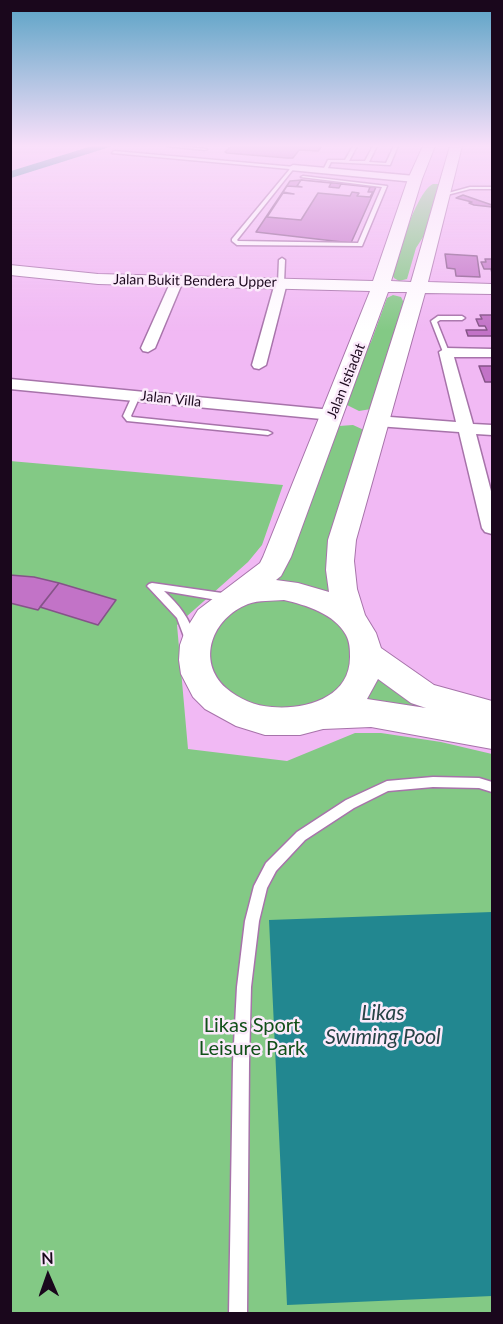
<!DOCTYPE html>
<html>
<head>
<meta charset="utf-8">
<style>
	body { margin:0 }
	#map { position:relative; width:503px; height:1324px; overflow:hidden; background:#f1b9f4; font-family:Lato,sans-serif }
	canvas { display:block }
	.frame { position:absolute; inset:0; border:12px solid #1a071c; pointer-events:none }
	.north { position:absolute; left:18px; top:1246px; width:60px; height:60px; -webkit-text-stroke:4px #fbeafb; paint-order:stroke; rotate:358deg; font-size:16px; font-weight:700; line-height:24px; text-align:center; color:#1a071c }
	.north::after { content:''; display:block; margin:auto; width:21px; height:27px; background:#1a071c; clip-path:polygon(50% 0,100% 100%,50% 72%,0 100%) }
</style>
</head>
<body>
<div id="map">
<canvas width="503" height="1324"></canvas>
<div class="frame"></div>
<div class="north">N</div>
</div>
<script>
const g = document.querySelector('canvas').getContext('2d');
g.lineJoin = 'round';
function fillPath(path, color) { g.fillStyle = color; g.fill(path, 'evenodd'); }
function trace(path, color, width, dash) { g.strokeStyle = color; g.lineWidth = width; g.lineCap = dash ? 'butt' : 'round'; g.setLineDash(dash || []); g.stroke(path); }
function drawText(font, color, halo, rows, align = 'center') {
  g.font = font + ' Lato,sans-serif'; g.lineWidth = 5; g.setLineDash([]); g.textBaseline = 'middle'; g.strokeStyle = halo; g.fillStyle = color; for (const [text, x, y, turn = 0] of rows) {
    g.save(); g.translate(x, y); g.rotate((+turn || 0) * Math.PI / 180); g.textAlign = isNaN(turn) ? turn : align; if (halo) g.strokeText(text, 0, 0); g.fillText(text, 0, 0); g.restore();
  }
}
const green = new Path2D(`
	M433,184h7l-13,47 -11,17 -9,31 -8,2 -5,-3 -3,-6c7,-18 26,-81 42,-88z
	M393,295l8,2 4,8 -34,104 -12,2 -14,-7 13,-42 13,-20 16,-44z
	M353,425l11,5 -32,165 -25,-10 -34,-3 66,-156z
	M10,461l273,24 -21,60 -14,17 -71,63 11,124 99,12 68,-28h26l60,9 51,12v559h-481z
	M257,597l54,3 40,32v44l-8,10 -22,17 -46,8 -44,-15 -25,-30 7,-43z
	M373,673l102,47 17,3v6l-139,-27z`);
const water = new Path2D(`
	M92,146h21l-102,32v-7z
	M492,912v384l-205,9 -18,-385z`);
const building = new Path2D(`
	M231,146h91l-4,5 -19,-1 -6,8h-6l-60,-5 -2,-1z
	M301,180l30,3 -2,4 10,1 2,-4 29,3 -2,5h5l-3,5 -13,-1 2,-3 -7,-1 -2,4 -32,-3 -17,27 -34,-3 16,-24 11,1 -11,-2 4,-6 15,1 -5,-1z
	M302,180l74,7 -25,56 -95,-11 34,-51z
	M463,195l29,10v2l-18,-2 -5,-2 3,-1 -16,-4z
	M445,254l32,2 3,21 -24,-1 -1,-7 -8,-1z
	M485,259h7v14l-1,-4h-7l-3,-7h5z
	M480,315h12v21h-24l-2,-6h21l-2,-4h-6l-3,-7h6z
	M479,366h13v16h-7z
	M10,575l24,2 25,6 -21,27 -28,-7z
	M59,583l57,17 -18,25 -58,-18z`);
const lane = new Path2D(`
	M166,146h13l28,3 -2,1z
	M353,146h4l-8,15h16l8,-15h4l-8,16 17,1 8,-17h4l-8,19 -59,-3 -5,10h-4l6,-12h17z
	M114,151l181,16 -58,73 1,1 120,2 24,-56 -81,-10 2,-1 84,10 -25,60 -125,-1 -5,-4v-2l58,-70 -178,-16z
	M470,187h22v2h-22l-27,7 -2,-1z
	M282,258l3,2 -1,23 -3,2 -3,-2 1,-23z
	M438,316h24l3,2 -3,2h-22l-3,2 12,30 -3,2 -3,-2 -12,-31z
	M133,394l7,2 -9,20 1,1 136,14 4,2 -4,2 -141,-14 -4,-5z
	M152,583l77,11 5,4 -5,4 -65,-11c15,14 26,27 31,48l-5,4 -4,-1 -9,-24 -28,-30 -2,-2 2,-2z
	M433,777l46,1 13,4v10l-13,-4 -46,-1 -45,4 -34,17 -49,32 -29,31 -9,17 -8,33 -8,66 -2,76 -2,251h-18l4,-251 4,-76 8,-66 9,-35 12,-23 31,-31 49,-32 41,-19z`);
const street = new Path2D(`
	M293,165l122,11 5,3 -5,3 -125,-12 -2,-2z
	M177,277l6,4 -28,67 -7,4 -5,-1 -2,-3 30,-67z
	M281,279l6,4 -21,82 -7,4 -5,-1 -2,-3 23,-82z
	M446,348l46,1v8h-38l19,67 19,1v10l-16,-1 16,61v39l-7,-2 -3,-4 -23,-96 -82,-6 -8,-5 8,-5 79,6 -17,-70z
	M10,379l322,31 8,5 -8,5 -322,-31z`);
const secondary = new Path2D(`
	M423,146h12l-13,33 -31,102 20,1 39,-136h12l-34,136 64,2v10l-67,-1 -69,247 -2,21 3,28 8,26 11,18 5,15 53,37 58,16v48l-121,-22 -48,2 -23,6h-35l-29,-9 -31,-17 -12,-12 -12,-23 -2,-14 1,-15 5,-14 13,-21 62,-47 3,-6 107,-266 -272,-7 -88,-9v-10l88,9 275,7 35,-102zM388,292h19l-79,248 -2,30 3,22 -31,-9 -22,-3 5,-4 10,-19zM284,600c22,5 51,14 62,35 4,7 4,15 4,22 0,41 -45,53 -78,50 -17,-1 -33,-8 -46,-19 -30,-27 -14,-70 22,-84 11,-4 24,-3 36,-4zM378,679l33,24 15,5 -59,-9z`);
const farStreetnames = [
	["Jalan Bukit Bendera Upper",195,281,1],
	["Jalan Istiadat",346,381,-68],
	["Jalan Villa",171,399,6]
];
const nearParknames = [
	["Likas Sport",252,1026],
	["Leisure Park",252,1049]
];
const nearWaternames = [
	["Likas",383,1013],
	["Swiming Pool",383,1037]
];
fillPath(green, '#83c985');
fillPath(water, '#228790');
fillPath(building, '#c273c7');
trace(building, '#855388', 1.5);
trace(lane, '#a773aa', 3);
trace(street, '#a773aa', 3);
trace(secondary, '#a773aa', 2);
fillPath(lane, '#fff');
fillPath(street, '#fff');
fillPath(secondary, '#fff');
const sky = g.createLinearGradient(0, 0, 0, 331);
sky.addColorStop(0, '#59a2c5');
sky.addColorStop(0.44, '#f9e0fa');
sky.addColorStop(1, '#f9e0fa00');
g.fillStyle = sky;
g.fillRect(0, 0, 503, 331);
drawText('14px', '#1a071c', '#fbeafb', farStreetnames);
drawText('20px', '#115019', '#fbeafb', nearParknames);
drawText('italic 21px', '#264346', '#fbeafb', nearWaternames);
</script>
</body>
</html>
